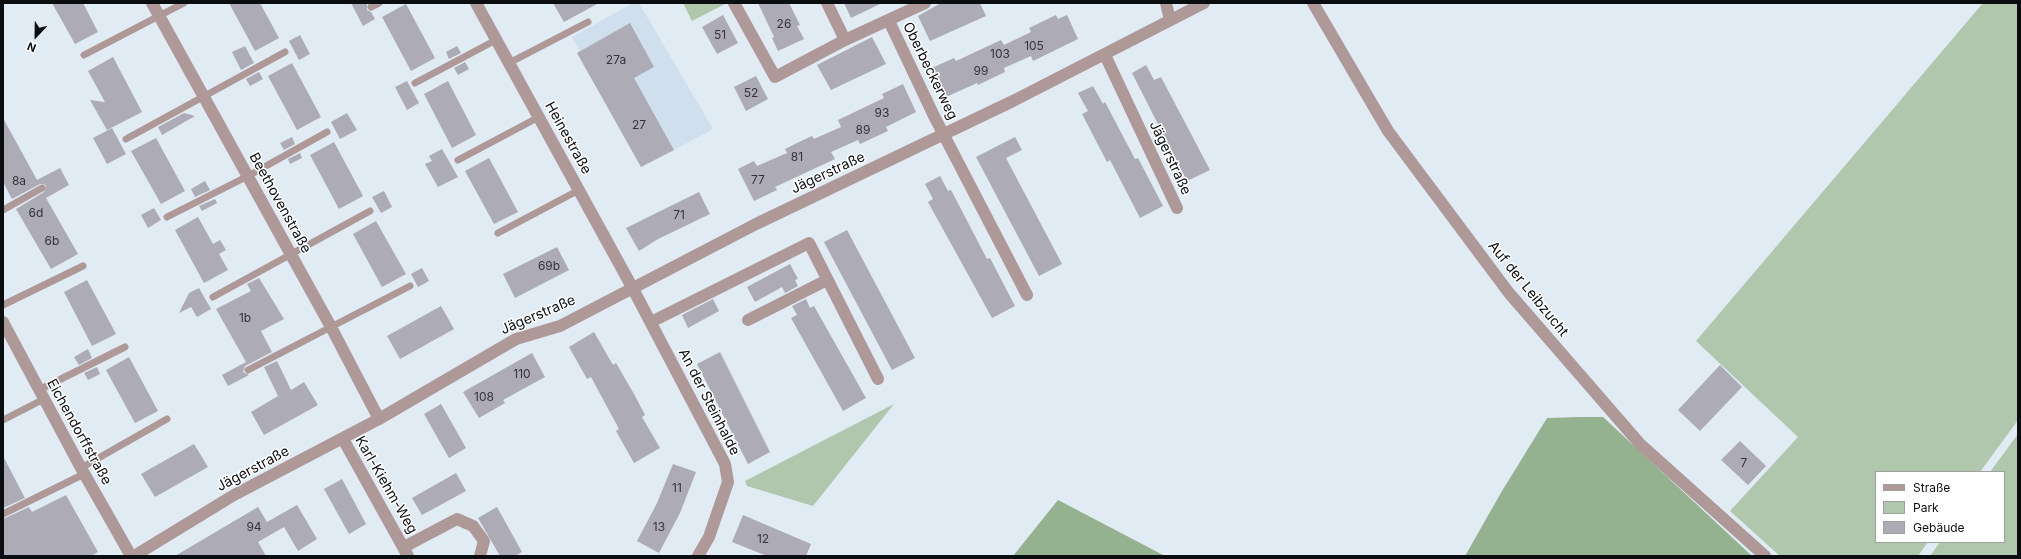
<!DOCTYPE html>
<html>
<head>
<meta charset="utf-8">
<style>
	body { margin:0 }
	#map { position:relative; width:2021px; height:559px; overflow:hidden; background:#e1ebf4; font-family:Inter,sans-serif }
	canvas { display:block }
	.frame { position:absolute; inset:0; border:4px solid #0b0e11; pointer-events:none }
	.legend { position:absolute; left:1875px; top:471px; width:130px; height:72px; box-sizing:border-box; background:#fff; border:1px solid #9d9fa0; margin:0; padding:5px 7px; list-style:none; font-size:12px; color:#0b0e11 }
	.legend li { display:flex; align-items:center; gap:8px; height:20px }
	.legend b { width:20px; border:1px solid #9d9fa0 }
	.north { position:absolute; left:16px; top:16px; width:40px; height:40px; -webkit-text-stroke:3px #fff; paint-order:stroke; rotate:202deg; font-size:11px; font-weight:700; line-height:16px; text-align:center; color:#0b0e11 }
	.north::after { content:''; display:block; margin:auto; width:14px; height:18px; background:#0b0e11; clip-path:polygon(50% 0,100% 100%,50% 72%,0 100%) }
</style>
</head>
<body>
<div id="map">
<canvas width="2021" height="559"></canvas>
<div class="frame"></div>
<ul class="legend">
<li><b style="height:5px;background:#ae9998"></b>Straße</li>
<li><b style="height:11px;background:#b0c6ad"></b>Park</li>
<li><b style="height:11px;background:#acabb6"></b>Gebäude</li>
</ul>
<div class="north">N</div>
</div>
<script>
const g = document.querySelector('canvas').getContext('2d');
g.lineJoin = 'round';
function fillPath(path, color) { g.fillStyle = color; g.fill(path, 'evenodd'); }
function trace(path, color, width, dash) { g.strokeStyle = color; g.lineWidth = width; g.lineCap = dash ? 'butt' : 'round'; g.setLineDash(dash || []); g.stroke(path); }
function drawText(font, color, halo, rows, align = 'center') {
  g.font = font + ' Inter,sans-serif'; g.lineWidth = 3; g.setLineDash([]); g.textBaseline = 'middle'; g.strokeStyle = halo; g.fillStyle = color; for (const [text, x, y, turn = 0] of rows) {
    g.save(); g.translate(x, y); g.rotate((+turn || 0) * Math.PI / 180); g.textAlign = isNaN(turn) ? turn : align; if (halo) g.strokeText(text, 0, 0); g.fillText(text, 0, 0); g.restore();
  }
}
const built = new Path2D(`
	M633,3h6l74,126 -39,21 -31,-56 -30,16 -9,-16 -3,2 -24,-43 3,-2 -8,-14z`);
const green = new Path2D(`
	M683,3h44l-35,18z
	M1983,3h35v417l-38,52h-104v70h52l-10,14h-138l-50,-45 68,-74 -102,-96z
	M894,404l-81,102 -66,-20 -2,-5z
	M2018,434v122h-88l10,-14h64v-70h-14z`);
const forest = new Path2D(`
	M1581,417h22l149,139h-287l37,-65 45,-73z
	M1058,500l107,56h-152z`);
const building = new Path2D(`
	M52,3h31l15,29 -23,12z
	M229,3h31l19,35 -24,13z
	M351,3h16v7l4,2 4,7 -12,7z
	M553,3h46l-35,19z
	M758,3h31l11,22 -3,1 7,13 -26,12 -6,-13 2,-1z
	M844,3h38l-31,15z
	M941,3h39l6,13 -56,25 -12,-25z
	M406,4l29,54 -24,13 -29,-54z
	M723,15l15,28 -21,11 -15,-27z
	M1056,15l2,4 9,-4 11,24 -45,22 -2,-5 -27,12 1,4 -27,13 -1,-2 -31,14 -14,-29 22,-10 2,3 45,-21 3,5 27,-13 -2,-4z
	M630,23l24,44 -20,11 40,72 -33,17 -64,-114z
	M300,35l10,19 -11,6 -10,-19z
	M872,37l14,27 -55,26 -14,-25z
	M245,46l9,17 -13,7 -9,-18z
	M457,46l4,7 -12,6 -3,-7z
	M113,57l29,55 -35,18 -17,-30 15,2 -17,-31z
	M465,62l4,7 -11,6 -4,-7z
	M292,63l29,54 -24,13 -29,-54z
	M1146,65l8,15 7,-3 49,93 -23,11 -55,-108z
	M259,72l4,7 -13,7 -4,-7z
	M756,76l12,23 -22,12 -12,-24z
	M407,81l12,22 -12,7 -12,-23z
	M448,81l28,54 -24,13 -28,-54z
	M903,84l13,28 -30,15 2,4 -28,13 -2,-4 -27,12 4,7 -60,28 2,3 -23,11 -16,-32 16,-8 3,5 30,-13 -2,-4 14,-7 13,-6 2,3 27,-12 -3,-7 46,-22 -2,-4z
	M1093,86l10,18 2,-2 30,57 3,-1 25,48 -23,12 -30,-58 -3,2 -25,-48 6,-3 -10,-18z
	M184,113l11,3 -33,19 -4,-8z
	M347,113l10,17 -17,9 -9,-17z
	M3,118l34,62 23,-12 9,17 -23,13 32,56 -27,15 -35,-60 28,-17 2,-6 -2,-2h-4l-28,15 -9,-17z
	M112,128l14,26 -19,10 -14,-26z
	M292,137l3,7 -11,6 -4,-7z
	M1015,137l7,13 -16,8 56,106 -23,12 -63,-119z
	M156,138l29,53 -24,13 -30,-53z
	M334,142l29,54 -24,13 -29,-54z
	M442,149l16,28 -20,10 -13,-23 7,-3 -3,-5z
	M300,153l2,5 -12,6 -2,-5z
	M489,158l29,54 -24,12 -29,-53z
	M940,176l8,15 3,-1 36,69 3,-1 25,48 -23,12 -64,-116 5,-3 -8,-15z
	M205,181l5,9 -15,7 -4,-8z
	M384,191l8,16 -11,6 -9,-16z
	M699,192l11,22 -52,25 -19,12 -13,-23z
	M215,199l2,4 -15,8 -3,-5z
	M154,208l7,12 -13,8 -7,-13z
	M198,217l15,27 7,-4 6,10 -7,4 9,16 -24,13 -29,-53z
	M376,221l30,53 -24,13 -29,-53z
	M847,230l68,128 -23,12 -68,-128z
	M557,247l12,23 -54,28 -12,-24z
	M790,264l8,15 -3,1 3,6 -13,7 -3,-6 -27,15 -8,-15z
	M422,268l7,13 -11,6 -7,-13z
	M259,278l25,41 -23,12 11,21 -27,14 -2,6 6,3 -21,11 -6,-11 24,-13 -30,-53 35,-18 -4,-7z
	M87,280l29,54 -24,12 -28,-54z
	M199,288l12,21 -14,8 -6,-10 -12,6 10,-20z
	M713,299l6,12 -31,17 -6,-13z
	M806,299l4,9 4,-2 52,92 -23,13 -52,-93 6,-3 -5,-9z
	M441,306l13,23 -54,30 -13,-23z
	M594,332l19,33 3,-2 18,31 11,21 -3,2 18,31 -26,15 -18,-32 3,-2 -28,-52 -4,2 -18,-32z
	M88,349l4,9 -13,7 -5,-8z
	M720,352l50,100 -22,12 -51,-100z
	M532,353l13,24 -42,23 2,3 -26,15 -16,-26z
	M129,357l29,54 -23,12 -29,-53z
	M277,361l14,29 13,-8 14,23 -54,30 -13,-23 27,-16 -14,-29z
	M1720,365l22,22 -42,44 -22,-21z
	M97,367l3,7 -12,6 -4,-7z
	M441,404l25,44 -17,10 -25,-44z
	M1740,441l26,25 -18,19 -27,-25z
	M194,444l14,23 -53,30 -14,-23z
	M3,456l22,42 -22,10z
	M673,464l23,8 -16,41 -21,40 -22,-12 20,-38z
	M456,473l10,18 -44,24 -10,-17z
	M342,479l24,45 -17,10 -25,-45z
	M66,495l32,57 -7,4h-88v-37l26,-12 3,5z
	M297,505l20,34 -19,12 -14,-24 -26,15 8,14h-91l83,-49 9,15z
	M497,507l25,45 -7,4h-15l-22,-38z
	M743,515l68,29 -5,12h-39l-35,-14z`);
const service = new Path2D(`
	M371,7l8,-4
	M84,55l100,-52
	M509,63l79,-41
	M415,83l81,-43
	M126,139l159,-87
	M458,160l81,-43
	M3,210l39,-22
	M167,217l81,-41 79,-44
	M498,233l81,-43
	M213,297l157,-86
	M3,305l80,-39
	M248,370l162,-84
	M39,390l86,-43
	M3,420l41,-21
	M81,468l86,-49
	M3,514l81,-40`);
const minor = new Path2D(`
	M152,3l179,324 48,92
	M476,3l156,284 93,177 3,18 -19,55 -11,19
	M734,3l41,74 70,-37 80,-37
	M827,3l18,37
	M1166,3l4,17
	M1313,3l75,128 121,162 131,151 125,112
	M889,21l45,95 93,179
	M1105,55l72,153
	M748,320l79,-40
	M3,322l78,146 50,88
	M651,322l158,-79 69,136
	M343,439l65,117
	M404,547l53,-28 16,7 11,15 -4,15`);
const tertiary = new Path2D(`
	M134,556l100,-61 145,-76 137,-80 44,-13 196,-102 257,-123 191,-98`);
const numberNames = [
	["26",784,24],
	["51",720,35],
	["105",1034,46],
	["103",1000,54],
	["27a",616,60],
	["99",981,71],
	["52",751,93],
	["93",882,113],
	["27",639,125],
	["89",863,130],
	["81",797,157],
	["77",758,180],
	["8a",19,181],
	["6d",36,213],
	["71",679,215],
	["6b",52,241],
	["69b",549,266],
	["1b",245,318],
	["110",522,374],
	["108",484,397],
	["7",1744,463],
	["11",677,488],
	["94",254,527],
	["13",659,527],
	["12",763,539]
];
const streetNames = [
	["Oberbeckerweg",930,71,64],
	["Heinestraße",568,138,61],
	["Jägerstraße",1170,158,65],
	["Jägerstraße",828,173,-25],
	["Beethovenstraße",280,203,61],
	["Auf der Leibzucht",1528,289,51],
	["Jägerstraße",538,315,-23],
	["An der Steinhalde",709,402,63],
	["Eichendorffstraße",79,432,61],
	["Jägerstraße",253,469,-28],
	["Karl-Kiehm-Weg",386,485,60]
];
fillPath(built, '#d0dfee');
fillPath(green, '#b0c6ad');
fillPath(forest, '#94b190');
fillPath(building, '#acabb6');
trace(service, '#ae9998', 7);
trace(minor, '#ae9998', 12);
trace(tertiary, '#ae9998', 12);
drawText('12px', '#33353a', null, numberNames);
drawText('14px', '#0b0e11', '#fff', streetNames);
</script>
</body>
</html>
